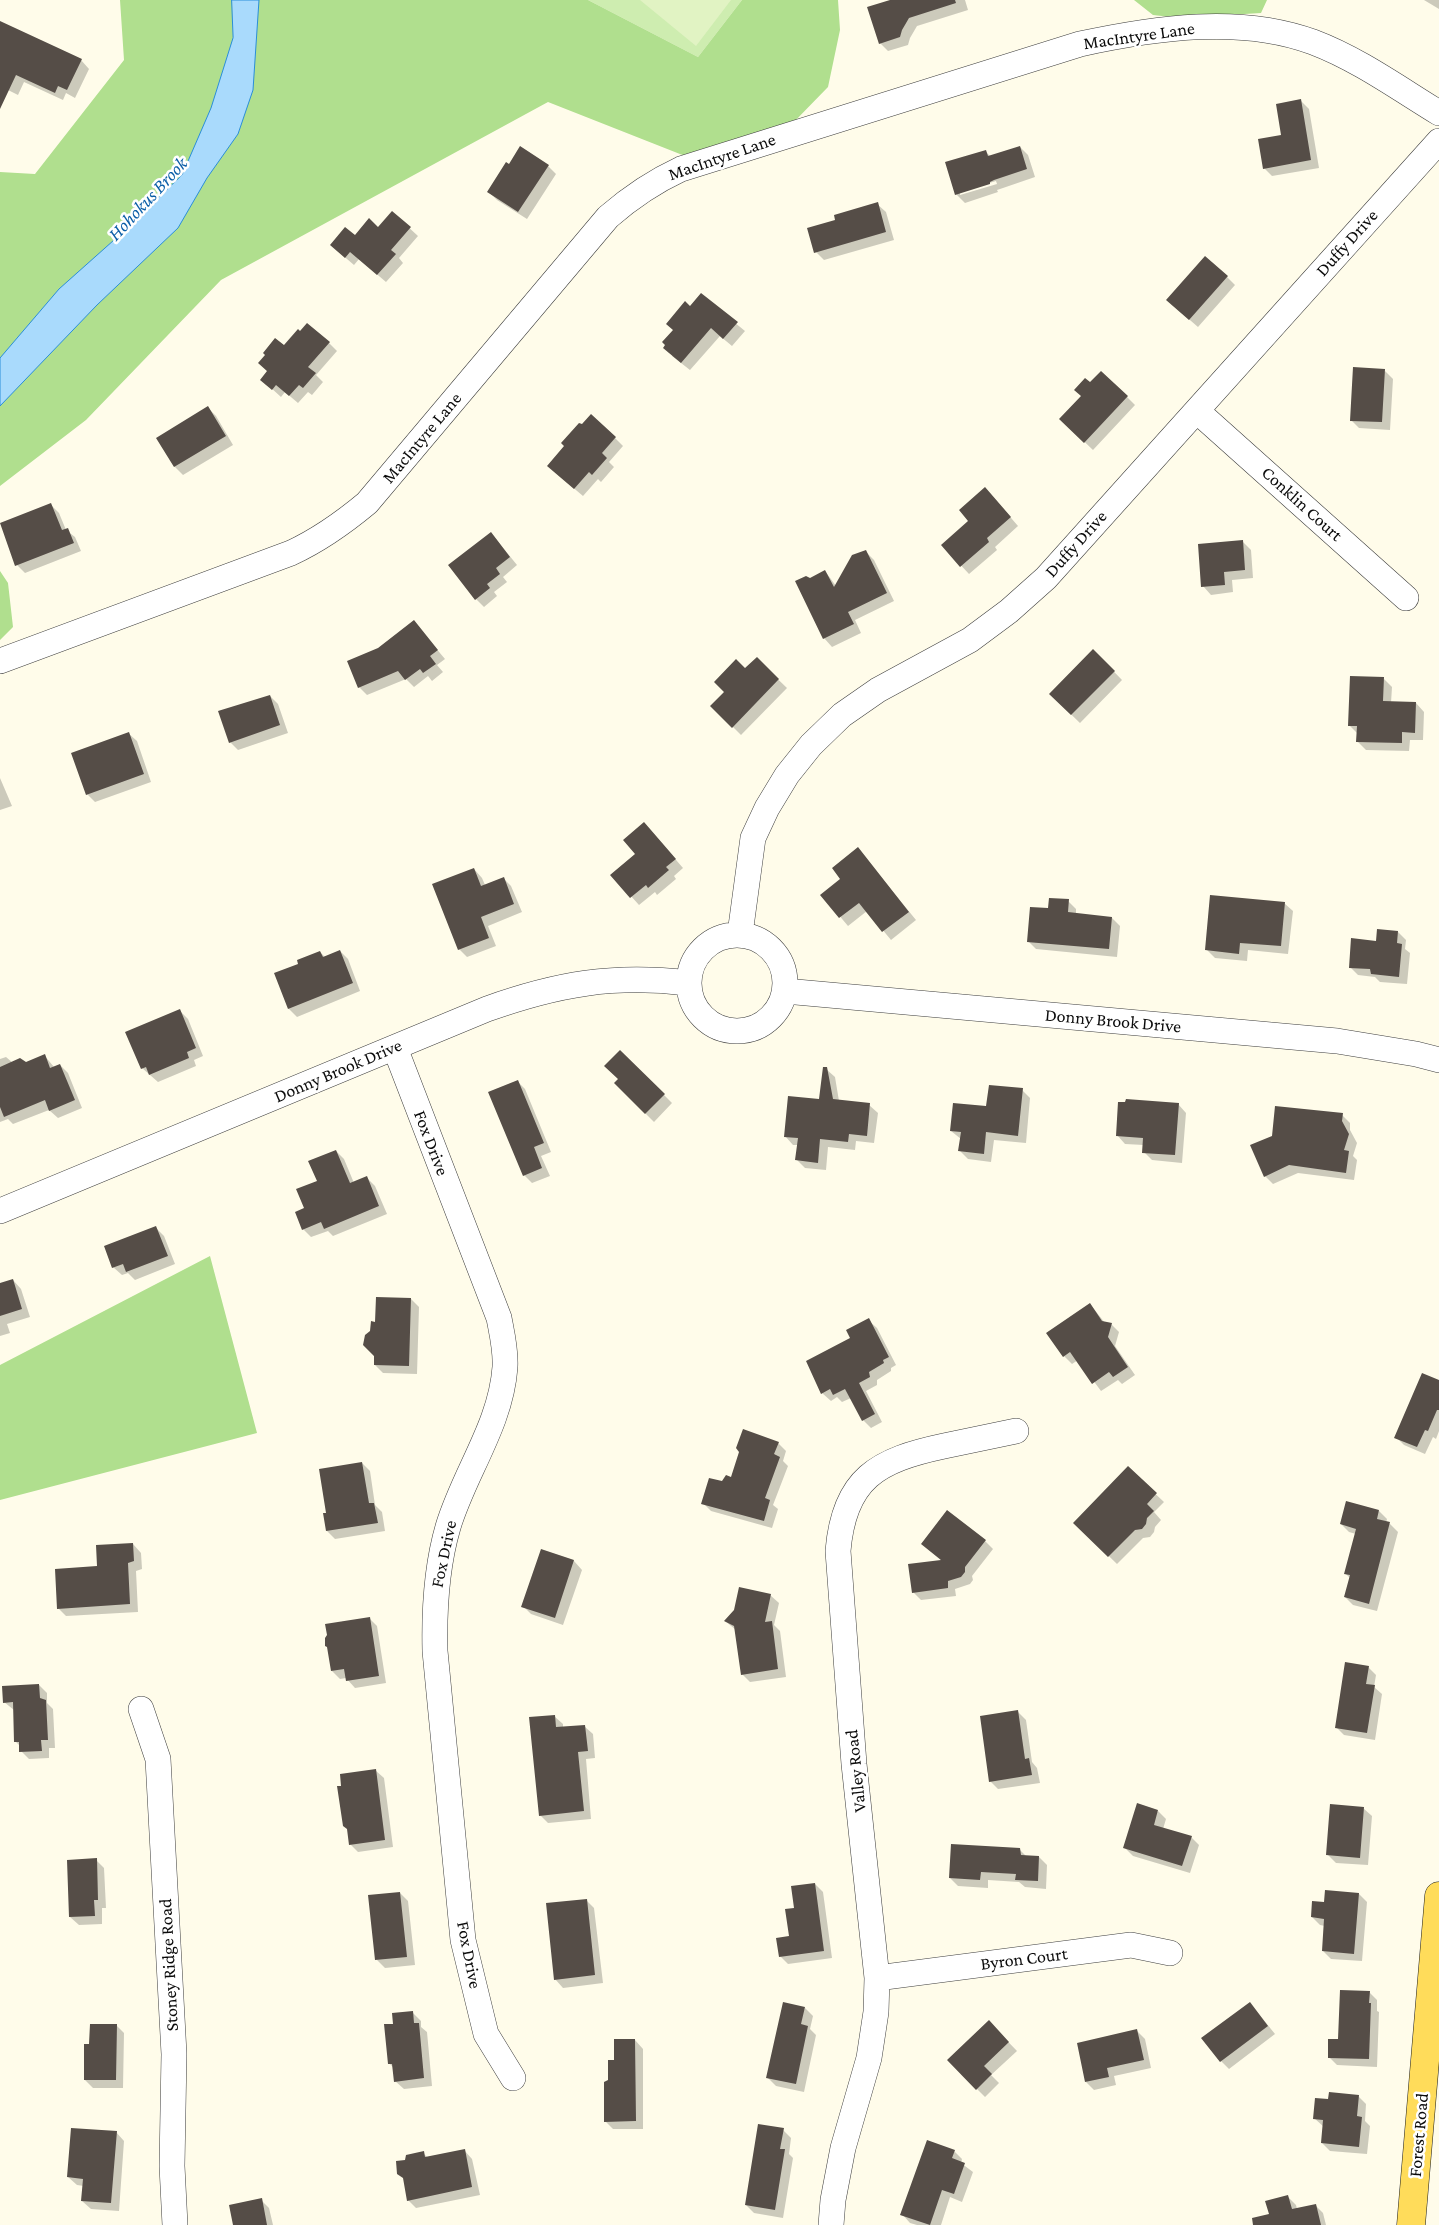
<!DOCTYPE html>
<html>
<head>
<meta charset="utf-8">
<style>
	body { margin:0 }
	canvas { display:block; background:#fffcea }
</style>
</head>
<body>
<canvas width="1439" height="2225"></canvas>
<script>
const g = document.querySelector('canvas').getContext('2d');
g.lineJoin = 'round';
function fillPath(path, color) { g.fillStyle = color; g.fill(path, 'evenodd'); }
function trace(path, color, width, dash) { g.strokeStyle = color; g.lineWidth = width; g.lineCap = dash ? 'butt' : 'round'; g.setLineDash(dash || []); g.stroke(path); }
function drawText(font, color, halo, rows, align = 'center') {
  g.font = font + ' "Crimson Pro",serif'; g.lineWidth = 5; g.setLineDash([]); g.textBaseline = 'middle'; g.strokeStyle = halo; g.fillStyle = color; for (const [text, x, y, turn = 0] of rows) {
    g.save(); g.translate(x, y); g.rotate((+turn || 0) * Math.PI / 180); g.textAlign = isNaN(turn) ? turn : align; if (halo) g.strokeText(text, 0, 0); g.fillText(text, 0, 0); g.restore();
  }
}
const green = new Path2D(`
	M588,0h154l-44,57z`);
const forest = new Path2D(`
	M120,0h468l110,57 44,-57h96l2,30 -12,57 -37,38 -106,31 -137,-54 -327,178 -135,140 -86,66v-314l35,2 89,-114z
	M1134,0h133l-6,13 -82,5 -26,-3z
	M0,571l8,12 5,44 -13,13z
	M210,1256l47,177 -257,67v-135z`);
const pitch = new Path2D(`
	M640,0h91l-35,46z`);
const water = new Path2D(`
	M232,0h27l-6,90 -15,44 -31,44 -29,50 -81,77 -97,101v-48l59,-69 55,-49 68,-65 29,-67 22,-70z`);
const shadow = new Path2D(`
	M894,0h71l3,10 -51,16 -7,12 -2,7 -20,6 -8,-8z
	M1424,0h15v9z
	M0,23l81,37 8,9 -14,29 -9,-5 -3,7 -39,-18 -6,13 -18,-9z
	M1301,101l8,8 10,59 -47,8 -8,-8z
	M1020,147l8,8 7,22 -32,11 -6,2 1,2 -33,11 -9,-9 29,-43 5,5zM996,181l1,3 -37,11v-3z
	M509,165l39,1 8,8 -29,45 -30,-19 -8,-8z
	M877,204l9,8 8,28 -70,20 -8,-8 21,-31z
	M392,212l26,24 -19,22 4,5 -17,19 -27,-23 -5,6 -14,-12 15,-16 24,-9z
	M1227,277l8,8 -37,42 -22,-19z
	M701,295l44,36 -13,15 -12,-10 -30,34 -18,-14 18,-49z
	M329,343l8,8 -21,24 7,7 -11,13 -4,-3 -10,11 -13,-11 -4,5 -11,-10 -2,-15 -9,-9z
	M1385,371l8,8 -3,51 -31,-2 -8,-8z
	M1082,396l45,1 8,8 -42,45 -24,-23z
	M208,408l8,8 17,29 -50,30 -8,-8 -17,-29z
	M615,438l8,8 -14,16 5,5 -13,15 -3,-3 -15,17 -26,-22z
	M993,497l25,29 -23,21 2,3 -28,24 -27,-29 28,-24z
	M51,505l8,8 7,17 9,7 6,14 -56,22 -8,-8z
	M491,533l26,32 -14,12 4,5 -13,10 3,4 -13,11 -8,-8z
	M1243,542l8,8 2,28 -21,2 1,12 -22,3 -8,-9z
	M866,552l8,8 20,41 -39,19 6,13 -29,14 -8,-9 -28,-56 14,-3 15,-8 11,15z
	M414,622l31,37 -8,6 6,7 -11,9 -4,-5 -14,11 -8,-8 -39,16 -8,-8 20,-37z
	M1093,650l29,30 -42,43 -30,-29z
	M757,659l30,29 -46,47 -29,-29z
	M1384,679l8,8 -1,16h25l8,9 -1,28h-13l-1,11 -43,-1 -8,-8v-8l-8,-8z
	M270,696l8,8 10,29 -50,17 -8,-8z
	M128,733l9,8 14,41 -56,20 -8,-8z
	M0,778l12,28 -12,4z
	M652,832l31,36 -9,8 2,3 -19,16 -2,-3 -16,13 -27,-30 25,-21z
	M858,849l58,71 -25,20 -24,-29 -19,15 -26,-31 20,-16z
	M474,869l8,9 3,7 18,-7 8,8 11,26 -34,14 8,20 -29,11 -8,-8z
	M1068,901l8,8v5l36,4 8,8 -3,31 -81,-8 -8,-8 21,-31z
	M1284,903l9,8 -5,43 -40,-4 -1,11 -32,-3 -8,-8z
	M1398,932l8,8 -1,9 5,4 -3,31 -27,-2 -5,-5 -17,-2 -8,-8 27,-25z
	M340,951l8,8 12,32 -63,26 -8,-8 11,-45 20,-12 5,5z
	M180,1011l8,8 15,37 -9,4 2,6 -38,16 -16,-14z
	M620,1051l52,52 -18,19 -39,-39 4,-4z
	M44,1055l10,12 6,-2 8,8 14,35 -24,10 -9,-8 -36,14 -5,-5 -8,3v-63l6,-2 7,6h13z
	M826,1069l9,8 4,24 30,4 9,8 -4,30 -18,-2 -1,9 -27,-3 -2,23 -21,-2 -8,-8 1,-15h-5l-8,-9 36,-36z
	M517,1081l8,8 26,63 -10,4 9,20 -18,7 -8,-8z
	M1022,1090l8,8 -4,45 -32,-3 -3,22 -23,-3 -8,-8 1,-12 -10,-8 37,-23z
	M1178,1104l8,9 -4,50 -30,-3 -8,-8v-7l-19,-1 -8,-9z
	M1342,1115l8,8v7l7,13 -4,13 4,4 -3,20 -56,-7 -25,11 -8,-8z
	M336,1151l8,8 10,24 13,-5 8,8 12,28 -54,22 -5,-5 -17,6 -8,-8 3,-20 12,-28z
	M156,1228l8,8 11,28 -40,16 -7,-7 -6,2 -9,-8z
	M13,1280l8,9 9,28 -23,7 3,9 -10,3v-51z
	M411,1299l8,8 -2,67 -34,-1 -8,-8 -4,-34 5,-8z
	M1090,1304l15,19 6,1 8,8 -4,14 20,29 -13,9 -4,-4 -17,11 -23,-31 -6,4 -8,-8z
	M868,1320l9,8 19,37 -5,3v3l-14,9v5l-11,6 16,31 -11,6 -8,-8 -12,-22 -9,4 -5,-5 -6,4 -9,-8 30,-55z
	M1439,1381v50l-3,8 -3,-2 -8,17 -21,-9 -8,-8z
	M778,1443l8,8 -3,10 5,5 -15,39 5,4 -6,19 -61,-17 -8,-8z
	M362,1463l8,8 5,34 7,7 3,19 -50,8 -8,-8 1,-17z
	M1128,1468l36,34 -10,10 7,8 -6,7 -1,5 -4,5 -7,1 -26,26 -42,-41z
	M1379,1511l8,8 -1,4 4,1 8,8 -21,79 -24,-6 -8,-8 5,-19 -5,-5 11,-39 -7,-2 -8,-8z
	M985,1541l8,8 -21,27 1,4 -3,4 -15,5 1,7 -35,4 -8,-8 29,-31 -20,-17z
	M133,1544l8,9 1,16 -6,2 2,41 -72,4 -8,-8z
	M541,1551l33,10 8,9 -19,55 -32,-11 -8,-8z
	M770,1595l9,8 -5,22 6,6 6,46 -36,5 -8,-8 -6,-44 -11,-9z
	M369,1618l8,8 9,57 -31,5 -9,-10 -6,1 -8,-8z
	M1368,1667l8,8 -2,12 8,7 -7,46 -31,-5 -8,-8z
	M39,1685l8,8v10l6,6 2,39h-6v10l-20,1 -8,-8 -1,-5 -4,-4 -2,-32 -10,-8z
	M1018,1712l8,8 6,42 5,6 3,15 -42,6 -8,-8z
	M554,1716l9,8v4l21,-2 9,8 2,24 -9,1 5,60 -43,4 -8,-8z
	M375,1770l9,8 9,69 -35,5 -8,-8z
	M1363,1808l9,8 -4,49 -32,-2 -8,-8z
	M1158,1811l8,8 -3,10 28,8 8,8 -9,28 -57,-17 -8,-8z
	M1019,1849l7,7 13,1 8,8 -1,24 -21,-2 -6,-5 -31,-2v8l-30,-2 -8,-8z
	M96,1860l8,8 2,40h-4v16l-23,1 -9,-8z
	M815,1884l8,8 9,66 -44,6 -8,-8 10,-19 6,-28z
	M400,1893l8,8 7,64 -30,3 -8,-8z
	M1359,1894l8,8 -5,59 -31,-2 -8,-8 2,-25 -5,-1 -8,-8 13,-13z
	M586,1900l8,8 9,75 -40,5 -8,-9z
	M1369,1992l8,8v11l2,1 -2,55 -40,-2 -8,-8z
	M1250,2003l25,31 -46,35 -8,-8z
	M805,2008l8,8 -3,13 6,6 -12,57 -28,-6 -8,-8z
	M412,2012l9,9v6l6,5 5,54 -28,3 -9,-8 -1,-13 -5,-5 5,-38z
	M989,2022l28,29 -26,24 8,8 -14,14 -37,-37z
	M116,2025l8,8 -1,55h-30l-8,-8 5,-35z
	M1137,2031l8,8 6,29 -37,8 2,9 -22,5 -8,-8z
	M635,2040l8,9v80h-30l-8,-8 4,-40 6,-20z
	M1358,2096l8,8 -1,17 5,5 -3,28 -37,-3 -8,-8 2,-16 -10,-9 16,-17z
	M783,2130l8,8 -2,16 4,4 -10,60 -29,-5 -8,-8z
	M116,2132l8,9 -5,70 -28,-2 -9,-8 2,-15 -7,-1 -9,-8z
	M464,2150l8,9 8,36 -64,13 -8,-8 -2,-39 17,-8 5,5z
	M954,2151l8,8 -1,4 12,9 -11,30 -12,-5 -9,28h-24l-7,-2 -8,-9z
	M1288,2197l8,8 1,4 18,-4 8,8 3,12h-68z
	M261,2200l8,8 4,17h-39z`);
const building = new Path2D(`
	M890,0h65l1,3 -47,15 -7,12 -2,7 -21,7 -12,-37z
	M0,21l82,38 -15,31 -9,-4 -3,7 -39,-18 -16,34z
	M1301,99l10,61 -48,9 -5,-30 23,-4 -5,-31z
	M520,146l29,19 -31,47 -31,-20 19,-30 3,2z
	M1020,146l7,23 -33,11 -4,2v2l-35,11 -10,-33 41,-12 2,6z
	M878,202l8,30 -72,21 -7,-25 28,-8 -1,-5z
	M392,211l19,16 -20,23 5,4 -19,21 -27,-23 -5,6 -15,-13 15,-18 10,8 14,-17 9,9z
	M1205,256l23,20 -39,44 -23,-20z
	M701,293l37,29 -15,17 -12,-11 -30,35 -18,-15 2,-3 -3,-3 11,-12 -7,-6 19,-23 5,5z
	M307,323l23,19 -22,25 8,6 -13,15 -4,-3 -10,11 -13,-11 -4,5 -12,-10 7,-9 -9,-8 7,-8 -2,-2 12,-15 9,7 14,-16 2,2z
	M1353,367l32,2 -3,53 -32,-1z
	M1101,371l27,25 -44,47 -25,-24 22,-23 -7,-6 11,-12 5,4z
	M208,406l18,30 -52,31 -18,-29z
	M591,414l25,23 -14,16 5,5 -15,17 -3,-3 -15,17 -27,-23 17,-20 -3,-3 18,-20 3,1z
	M985,487l26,30 -24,21 2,4 -29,25 -19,-22 27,-24 -9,-11z
	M51,503l11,27 6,-2 6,15 -59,23 -15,-43z
	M491,532l19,25 -14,11 4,6 -13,10 3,4 -15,12 -27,-35z
	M1243,540l2,30 -21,2 1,13 -24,2 -3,-43z
	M866,550l21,43 -39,19 6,12 -31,15 -28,-58 11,-5 4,2 15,-8 9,17 18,-32z
	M414,620l24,30 -8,6 6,8 -13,9 -3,-4 -15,11 -7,-9 -40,17 -11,-27 31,-13z
	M1093,649l22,22 -44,44 -22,-21z
	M757,657l22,22 -47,49 -22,-22 14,-14 -10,-10 22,-23 9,9z
	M1350,676l34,1 -1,24 33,1 -1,31 -13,-1v11l-46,-1 1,-16h-9z
	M270,695l10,30 -51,18 -11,-32z
	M129,732l15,42 -58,21 -15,-42z
	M644,822l32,37 -10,8 3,3 -21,18 -2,-3 -16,13 -20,-23 25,-21 -12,-14z
	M858,847l51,65 -27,20 -23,-29 -20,15 -19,-23 20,-16 -8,-11z
	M474,868l7,18 23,-9 10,27 -33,13 8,21 -31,12 -26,-66z
	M1210,895l75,7 -4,44 -41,-3 -1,11 -34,-4z
	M1049,898l20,1 -1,13 44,5 -3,32 -82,-7 3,-35 18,1z
	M1377,929l21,2 -1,12 5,1 -3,33 -28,-3 -1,-5 -21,-1 2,-30 25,3z
	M340,950l13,33 -65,26 -14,-36 24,-9 -1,-4 23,-9 3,6z
	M180,1009l16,39 -9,4 2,6 -40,17 -3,-8 -5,2 -16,-37z
	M620,1050l45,44 -20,20 -31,-31 4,-4 -14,-13z
	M45,1054l5,14 10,-4 15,36 -26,11 -4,-11 -41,17 -4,-10v-40l20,-9 6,4z
	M823,1067h4l6,32 37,4 -3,33 -18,-2 -1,8 -28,-3 -2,24 -23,-3 3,-22 -14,-1 4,-41 31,3z
	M518,1080l26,63 -10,4 8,21 -19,8 -35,-84z
	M989,1085l34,3 -5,48 -32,-4 -2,22 -26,-3 3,-19 -11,-1 3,-28 33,3z
	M1126,1099l53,4 -4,52 -33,-2 1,-15 -27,-2 2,-34h7z
	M1275,1106l68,7 -1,8 7,13 -5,16 5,1 -3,22 -57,-8 -25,12 -14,-32 22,-9z
	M336,1150l14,33 17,-7 12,30 -55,23 -3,-7 -19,8 -7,-18 9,-4 -8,-19 21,-8 -9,-20z
	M156,1226l12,30 -42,16 -3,-8 -11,4 -8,-22z
	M13,1279l9,30 -22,7v-33z
	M376,1297l35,1 -2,68 -35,-1v-9l-11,-11 2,-10 5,-4 1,-10 4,1z
	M1090,1303l12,18 10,2 -4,14 20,30 -15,10 -4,-5 -17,12 -22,-32 -7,5 -17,-24z
	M869,1318l20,39 -6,3 1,3 -15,9 1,5 -11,6 16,31 -13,7 -17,-32 -12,6 -3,-6 -9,5 -15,-33 44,-23 -4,-8z
	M1422,1373l17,7v30h-2l-9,21 -3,-1 -8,17 -23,-9z
	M743,1429l36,13 -5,12 6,3 -15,41 5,2 -6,21 -63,-17 8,-26 13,3 4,-6 5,2 8,-25 -3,-4z
	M362,1462l7,41h5l4,20 -52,8 -3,-18h3l-7,-44z
	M1128,1466l29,27 -10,11 7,7 -7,7 -1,6 -4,5 -7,1 -27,27 -35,-34z
	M1346,1501l33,9 -2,9 13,3 -21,82 -25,-7 6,-22 -6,-1 12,-45 -16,-5z
	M947,1510l39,30 -21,27v5l-4,5 -13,4v7l-36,5 -4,-29 33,-4 -20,-16z
	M133,1543l1,18 -6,2 2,41 -73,5 -2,-40 42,-3 -1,-21z
	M541,1549l33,11 -19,58 -34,-11z
	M739,1587l32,7 -6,28 7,-1 6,48 -37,6 -7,-49 -10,-5 10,-11z
	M370,1617l9,59 -33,5 -2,-12 -13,2 -4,-24 -2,-1v-8l2,-3 -2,-11z
	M1345,1662l24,4 -3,18 9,1 -8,48 -32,-5z
	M39,1684l1,14 6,2 2,40h-7l1,11 -23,1v-10h-5l-1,-40 -10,1 -1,-17z
	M1018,1710l7,49 4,-1 3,17 -43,7 -9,-66z
	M555,1715l1,12 29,-2 3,26 -10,1 6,59 -45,5 -10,-99z
	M376,1769l9,71 -36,5 -2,-16 -4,-3 -6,-40h4l-1,-12z
	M1137,1803l21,7 -4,15 38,11 -10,30 -59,-18z
	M1330,1804l34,3 -4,51 -34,-3z
	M951,1844l69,4 1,7 18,1 -1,25 -23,-1 1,-6 -35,-2 -1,8 -31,-2z
	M97,1858l1,42h-4l1,16 -26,1 -2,-57z
	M815,1883l9,68 -45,6 -3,-19 13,-2 -4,-27 9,-1 -3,-22z
	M1325,1890l34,3 -5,61 -32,-3 2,-32 -13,-2 1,-16 12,1z
	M400,1892l7,65 -32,3 -7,-65z
	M587,1899l8,76 -41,5 -8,-77z
	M1340,1990l30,1 -1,12h2l-2,56 -41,-1v-19h10z
	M783,2002l22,5 -4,17 7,2 -12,58 -30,-6z
	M1250,2002l18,24 -48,36 -19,-24z
	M413,2011l1,12h5l5,55 -30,4 -2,-18h-4l-4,-40h9l-1,-11z
	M989,2020l20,22 -25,24 8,8 -16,16 -29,-30z
	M90,2024h27l-1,56h-32v-36h5z
	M1137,2029l7,31 -37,8 2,9 -24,5 -8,-39z
	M614,2039h21l1,82 -32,1v-40l4,-2v-20h6z
	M1329,2092l30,3 -2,21 5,1 -3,30 -38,-4 2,-23 -10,-1 2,-21 13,1z
	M758,2124l26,4 -4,21h5l-10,61 -30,-5z
	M71,2128l46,3 -6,72 -30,-2 2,-22 -16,-2z
	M927,2140l28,10 -3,8 13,5 -11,31 -12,-4 -12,35 -30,-10z
	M465,2149l7,38 -65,14 -4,-23 -6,-4 -1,-13 9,-1 1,-5 18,-4 1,6z
	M1288,2195l4,14 24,-5 5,21h-68l-1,-7 17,-4 -4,-13z
	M262,2198l5,27h-34l-4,-20z`);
const minor = new Path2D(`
	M1197,411l209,187
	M0,661l291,-108c28,-13 52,-30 76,-50l241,-286c23,-20 45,-35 73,-48l399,-125c74,-16 160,-29 233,-2 45,17 85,46 126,71
	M740,934l13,-96 14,-30 20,-33 24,-30 31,-30 36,-25 92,-50 39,-29 37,-33 393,-437
	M689 983a48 48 0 1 1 96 0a48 48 0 1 1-96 0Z
	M785,991l552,50 79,13 23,6
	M395,1048l104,270c3,16 7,32 6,49 -4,58 -41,106 -57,160 -12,41 -14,82 -13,124l28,289 23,94 27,44
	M0,1211l487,-202c70,-25 127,-35 201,-26
	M141,1709l17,50 16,295 -2,112 3,59
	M877,1978l254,-33 39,8
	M831,2225l2,-25 10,-52 26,-90 7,-46 1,-34 -23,-214 -16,-213c6,-73 40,-91 106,-105 24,-5 48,-10 72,-15`);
const major = new Path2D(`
	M1411,2225l28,-329`);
const streetNames = [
	["MacIntyre Lane",1139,36,-8],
	["MacIntyre Lane",722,157,-19],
	["Duffy Drive",1347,243,-48],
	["MacIntyre Lane",422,438,-50],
	["Conklin Court",1302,504,42],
	["Duffy Drive",1076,544,-48],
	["Donny Brook Drive",1113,1021,5],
	["Donny Brook Drive",338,1071,-23],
	["Fox Drive",431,1143,69],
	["Fox Drive",444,1554,-78],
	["Valley Road",856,1771,-96],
	["Fox Drive",469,1955,79],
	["Byron Court",1024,1959,-7],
	["Stoney Ridge Road",169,1965,-93],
	["Forest Road",1419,2135,-85]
];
const waterNames = [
	["Hohokus Brook",148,199,-47]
];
fillPath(green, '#ceedb0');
fillPath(forest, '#b0df8e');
fillPath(pitch, '#e1f3c3');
fillPath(water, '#a9dafc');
trace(water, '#2a8ed9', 1);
fillPath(shadow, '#0003');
fillPath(building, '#554d47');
trace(minor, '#3e3e3e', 26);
trace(major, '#1c1c1c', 29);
trace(minor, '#fff', 25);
trace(major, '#ffdc5a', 28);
drawText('18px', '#0b0b0b', '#fff', streetNames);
drawText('italic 19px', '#0b5ea7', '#fff', waterNames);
</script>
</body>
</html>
